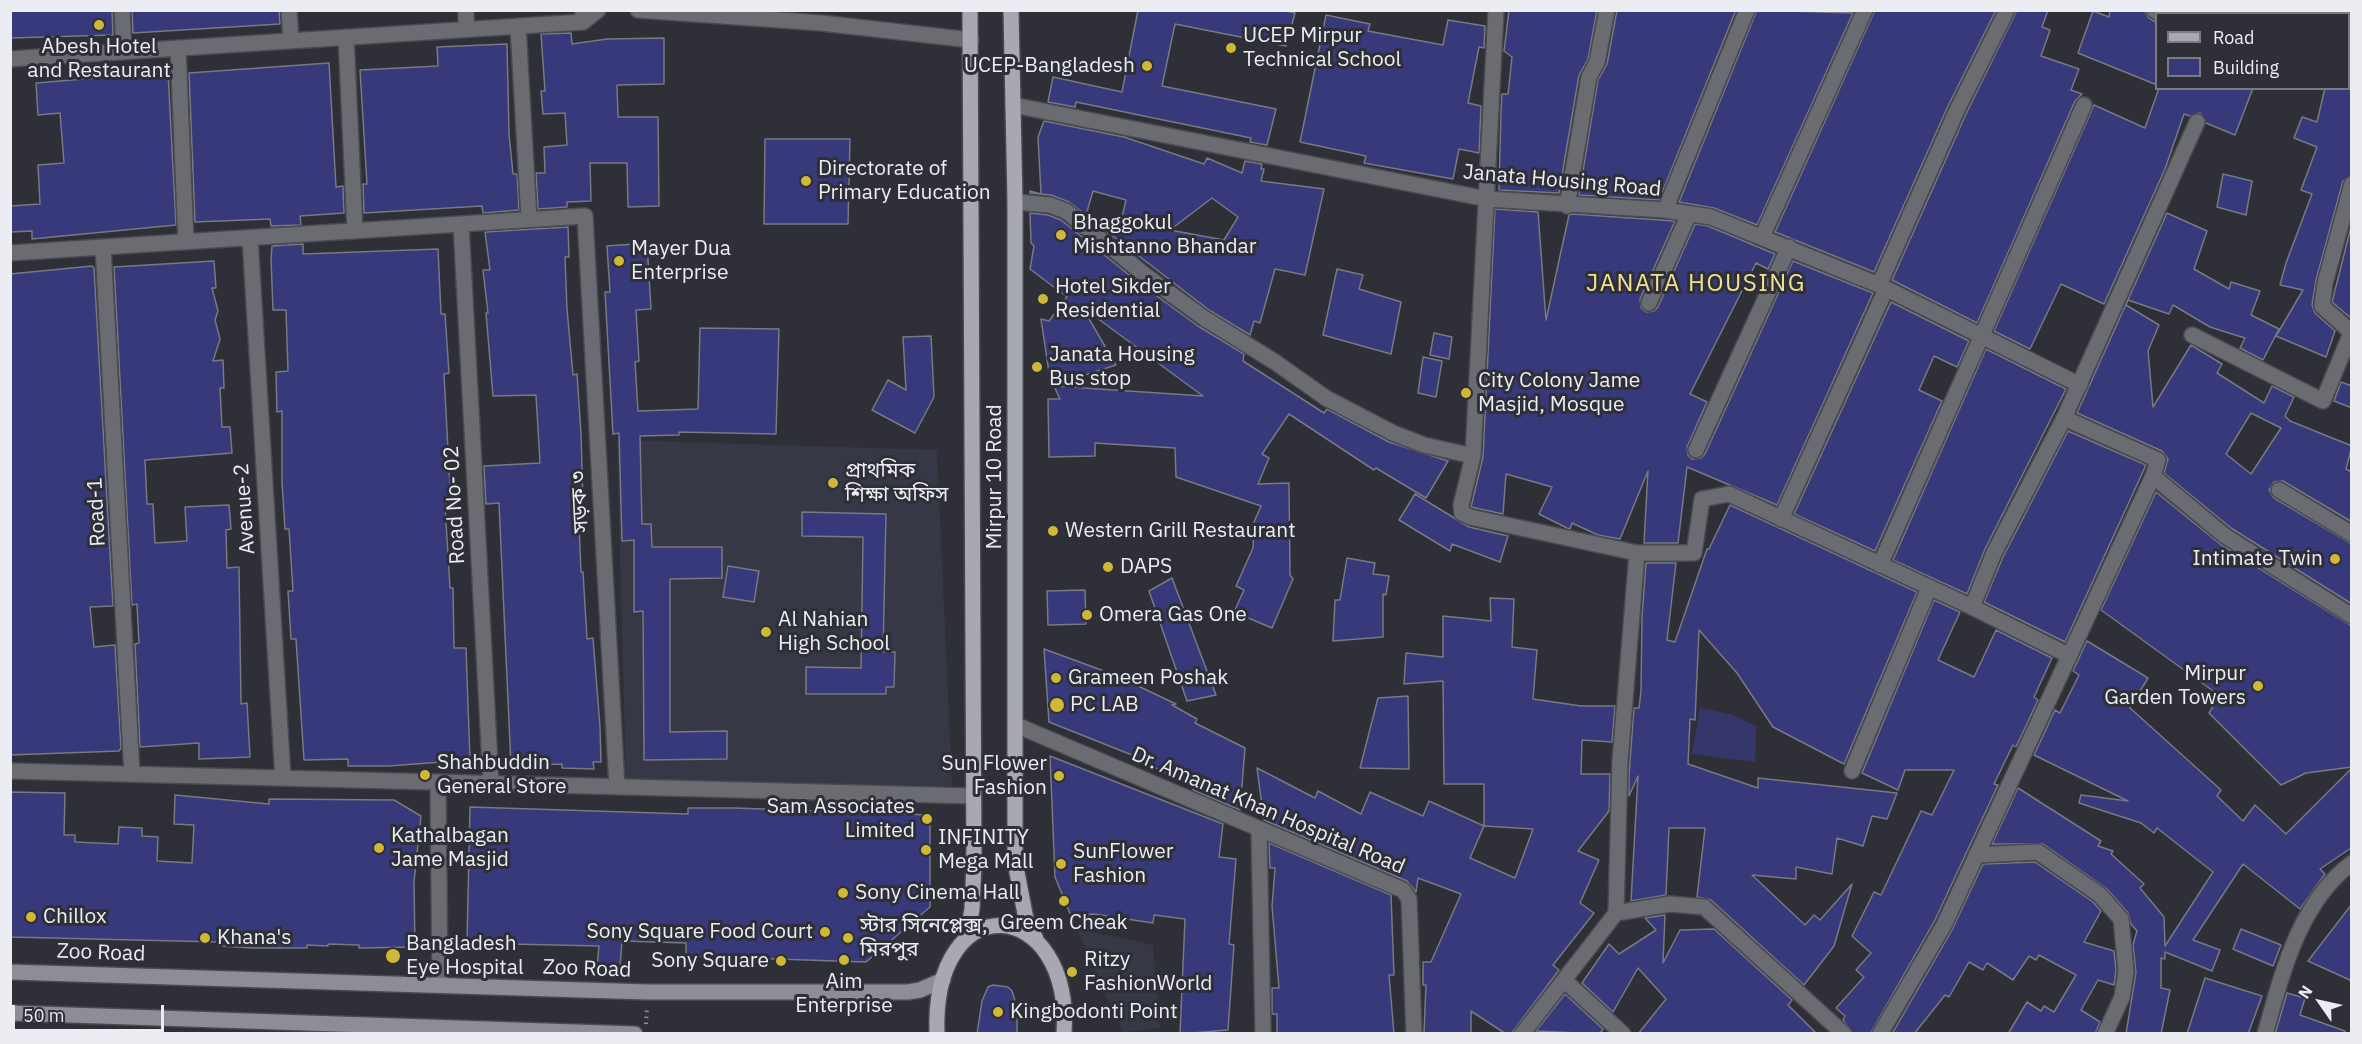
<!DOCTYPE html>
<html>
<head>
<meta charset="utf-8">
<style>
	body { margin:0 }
	#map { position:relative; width:2362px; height:1044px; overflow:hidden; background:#2e2f37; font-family:"IBM Plex Sans",sans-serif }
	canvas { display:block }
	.frame { position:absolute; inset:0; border:12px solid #ecedf3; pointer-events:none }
	.legend { position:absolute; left:2155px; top:12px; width:195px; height:78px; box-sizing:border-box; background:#2e2f37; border:2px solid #7a7b82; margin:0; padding:8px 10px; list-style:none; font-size:18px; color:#ecedf3 }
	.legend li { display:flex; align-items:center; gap:12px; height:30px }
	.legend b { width:30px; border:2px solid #7a7b82 }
	.north { position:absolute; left:2290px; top:972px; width:60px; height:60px; -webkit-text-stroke:4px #2e2f37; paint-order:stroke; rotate:304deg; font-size:16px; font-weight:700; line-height:24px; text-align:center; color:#ecedf3 }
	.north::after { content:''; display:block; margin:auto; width:21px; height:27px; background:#ecedf3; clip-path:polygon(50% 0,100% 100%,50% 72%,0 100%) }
	.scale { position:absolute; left:12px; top:1005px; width:152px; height:27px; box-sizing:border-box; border:3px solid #ecedf3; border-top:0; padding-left:8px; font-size:18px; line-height:21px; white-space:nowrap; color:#ecedf3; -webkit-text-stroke:4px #2e2f37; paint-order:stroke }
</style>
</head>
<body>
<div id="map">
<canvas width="2362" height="1044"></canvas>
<div class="frame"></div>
<ul class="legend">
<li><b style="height:8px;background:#a7a8b1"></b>Road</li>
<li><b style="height:16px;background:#37397b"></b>Building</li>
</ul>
<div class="north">N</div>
<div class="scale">50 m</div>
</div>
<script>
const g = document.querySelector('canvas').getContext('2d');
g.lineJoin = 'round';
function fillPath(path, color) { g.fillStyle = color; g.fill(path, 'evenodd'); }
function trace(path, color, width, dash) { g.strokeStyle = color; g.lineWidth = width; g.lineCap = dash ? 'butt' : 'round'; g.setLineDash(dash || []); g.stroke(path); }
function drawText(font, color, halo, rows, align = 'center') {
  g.font = font + ' "IBM Plex Sans","Noto Sans Bengali",sans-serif'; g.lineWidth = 6; g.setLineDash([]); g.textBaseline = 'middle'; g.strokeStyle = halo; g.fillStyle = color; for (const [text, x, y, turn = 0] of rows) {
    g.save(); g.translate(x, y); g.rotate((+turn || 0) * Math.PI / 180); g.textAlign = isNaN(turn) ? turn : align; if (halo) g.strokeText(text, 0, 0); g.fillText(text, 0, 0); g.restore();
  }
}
const built = new Path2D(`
	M617,440l320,10 15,336 -326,-6zM620,445h20l2,79h9l1,16 -30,1zM803,512l82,2 -2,138h12l-1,35h-8v7l-80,-1v-26l55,1 2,-131 -61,-1zM634,547h88v31l-52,1v153l57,-1v28h-83l-1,-148h-8z
	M1076,928l77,17 7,83 -37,4z`);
const green = new Path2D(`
	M1700,708l30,6 26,12 -1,36 -63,-8z`);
const building = new Path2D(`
	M10,10h102l1,25 -103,3z
	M132,10h147l1,14 -147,9z
	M1138,10h144l13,3 -9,33 -111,-22 -13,62 114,23 -9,36 -17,-3 1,-4 -175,-36 -1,5 -27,-5 5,-25 69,15z
	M1509,10h88l-9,49 -9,16 -20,118 -60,-3 2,-79 1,-17h6l4,-37 -8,-6z
	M1617,10h119l-77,190 -80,-5 19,-115 9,-16z
	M1757,10l96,3 -96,212 -43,-17 -35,-6z
	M1875,10h121l-48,96 -74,166 -99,-40z
	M2017,10h31l-6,17 8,3 -9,26 38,13 -8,21 11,4 -7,7 -98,222 -85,-43 74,-166z
	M2110,10h34l5,8 8,5v62l-79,-32 15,-42 16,6z
	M1326,15l44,9 -2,7 75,14 5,-25 37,6 -1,22 -5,-1 -11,56 13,3 -2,47 -20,-4 -6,30 -89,-16 2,-7 -66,-14z
	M571,33l1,11 35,-5 57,-1v46l-47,1 1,32h40l1,89 -31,1 -1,-44h-37l1,38 -24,1v5l-29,2 -2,-36h9l-1,-26 23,-2 -2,-32 -22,1 -2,-23h4l-4,-57z
	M507,44l2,90 4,40h4l2,36 -36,3 -1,-7 -118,7 -1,-29h4l-7,-114 78,-4 -1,-19z
	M329,63l7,124 7,-1 1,27 -44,3 1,9 -30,1 -1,-7 -75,3 -6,-149z
	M168,72l8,153 -144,14v-8l-22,1v-26l30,-2 -2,-39 26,-2 -4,-50 -22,2 -2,-32z
	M2159,88h94l-18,47 -29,-12 -6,-10 -10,3 -6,-2 -19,55 -61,135 -43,-20 -31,65 -36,-18 100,-226 51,23z
	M2325,88h27v87l-9,6 -27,99 -4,25 3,8 20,18 -9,26 -50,-21 27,-46 -23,-5 6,-22 26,-69 -11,-4 16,-43 -23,-9 8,-21 15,5z
	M1044,121l80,16 80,27 3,-6 35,15 3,-12 17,3 -1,5h3l-3,12 63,8 -19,86 -30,-6 -15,54 -6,-2 -4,14 -41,-25 -104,-80 13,4 8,-34 -33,-9 -7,24 -17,-13 -18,-7 -21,-2v-2l11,3 -3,-57zM1212,198l26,19 -14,23 -54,-10z
	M765,139h85l-2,85h-84z
	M2223,174l29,7 -6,34 -29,-8z
	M1495,209l43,3 8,108 23,-105 3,-1 103,7 -35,78 1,9 5,4 8,-1 4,-4 37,-83 13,2 67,28 -7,15 -12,-6 -66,131 17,8 -20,45 1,8 4,4 9,-1 4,-4 88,-193 80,32 -96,212 -90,-38 -9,76h-34l4,-72 -28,68 -22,-4 -26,-12 -2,6 -3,-1 -28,-14 13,-27 -46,-13 -3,40 -32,-7 12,-50z
	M1030,213l18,2 13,5 78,63 59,43 46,28 -1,7 81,52 3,-4 62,33 59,19 -22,37 -50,-30 -2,2 -85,-56 -27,40 7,4 -11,26 31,-1 1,92 3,4 -21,49 -38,-16 10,-22 -8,-4 17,-38 1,-26 7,-16 -85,-29 -1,-29 -80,-5v13l-46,1 -1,-58h12l-6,-13 149,10 -121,-89 34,58 -65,21 -10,-67 8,2 18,-24 -37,-28 4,-23 -3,-3z
	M2167,213l40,18 -13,38 35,20 2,-7 29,9 -9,24 28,14 -16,31 -23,-12 5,-10 -35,-11 -37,-22 -4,9 -41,-14 -2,5 33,20 -11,26 5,56 38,-62 31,19 -5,9 47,30 8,-17 22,11 -9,19 5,5 62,25 -6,23 6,3v50l-69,-41 -9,1 -5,8 5,8 78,46v60l-121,-76 -67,-55 4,-14 -6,-8 -85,-38zM2251,413l30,15 -30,46 -25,-20z
	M2352,223v96l-20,-17z
	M568,227l1,30h-4l2,52 6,66 4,-1 4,59 2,68h-5l3,71h2l4,67 6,-1 7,89 1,35h-8l1,7 -32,-1v-4l-51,2 -12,-263 -13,1 -2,-38 56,-3 -4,-68 -43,1 -7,-83h2l-5,-43h7l-5,-38z
	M647,243l4,66 -15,1 3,51 -4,1 3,49 60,-2 2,-81 79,1 -3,105 -97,-2v3l-39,1 2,88h9l1,23h70v31l-52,1v153l57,-1v28l-83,1 -1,-149 -9,1v-72l-12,1 -3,-108 -6,1 -8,-142h5l-3,-46z
	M303,244v10l135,-5 3,65h4l4,59 -5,1 7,132h-6l5,82h3l1,60h12l4,112 -82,6h-40v-7l-44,1 -8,-121h-5l-3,-48h5l-4,-62h-4l-3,-47v-71l-5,1 -1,-40 12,-1 -2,-61h-13l-2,-51 1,-13z
	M214,261l2,27h-4l6,23 -3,9 5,19 -7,22 10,-1 1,28h-4l2,39h8l2,26 -87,7 2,44h6l2,39 32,-2 -2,-34 44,-2 2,24 -5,1 1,38 12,-1 2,137 6,-1 3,54 -51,2v-16l-59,4 -5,-103 4,-1 -2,-39 -5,1 -18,-338z
	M92,266l2,2 19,338 -23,1 4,40 21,-2 6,103 -2,3 -109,4v-481z
	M1337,269l26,6 -4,14 42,13 -10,52 -68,-19z
	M1891,302l78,39 -12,26 -23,-11 -15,34 23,11 -67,150 -81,-37z
	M1434,333l18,4 -3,22 -19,-4z
	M931,336l3,61 -19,36 -43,-23 16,-30 18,10 -3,-53z
	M1986,349l80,40 -81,160 -18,45 -74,-34z
	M1423,357l19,4 -6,36 -18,-4z
	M2341,382l11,4v22l-18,-7z
	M2068,431l78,34 -81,177 -81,-40 19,-45z
	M2156,492l64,52 132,82v141l-46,6 -25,12 -72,-72 11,-17 -119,-86z
	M1415,494l54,33 39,9 -8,26 -48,-18 -2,7 -51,-31z
	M1730,505l187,87 -73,172 -71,-37 -36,-54 -38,-43 -4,90 -5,-1 -2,45 70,24v-10l139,15 -10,26 -15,-3 -9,30 -26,-8 -5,36 -36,-7v12l-44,-4 53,50 9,-10 6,5 32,-36 -18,62 -30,39 -93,-85 -14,-3 8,-69h-36l-3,67 -35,6 7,-125 -9,20v-21l5,-67h5l2,-17 1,-74 4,-54h30l-9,77 8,2 32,-93h2z
	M802,512l84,2 -3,138h12l-1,35h-8v7h-80v-27l55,1 2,-131 -61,-1z
	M1347,558l28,5 -2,11 16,2 -3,19 -3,-1v43l-50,4 2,-41h5z
	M728,566l31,5 -5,31 -31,-5z
	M1172,578l44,117 -29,6 -38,-110z
	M1085,590l1,34 -38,1 -1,-34z
	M1490,598l24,1 -2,48 25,3 -4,49 48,7h34l-3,36 -30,-2 -1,34h29l-1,37 -31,40 21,9 -19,43 14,10 -41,52 6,5 -48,64h-5l-35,-23v23h-47l2,-49h-3v-23h8l30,-68 -43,-16 -2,14 -9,-11 -143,-61 -7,-52 58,30 3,-7 43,23 9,-22 53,24 6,-15 55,25 -14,32 45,20 18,-49 -49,-3v-42h-40l-1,-103 -39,3 2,-31 37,4v-41l48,5z
	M1934,600l26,12 -22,48 36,17 22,-47 56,28 -18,39 4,3 -22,47 -3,-2 -19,39 4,1 -63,135 -65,114h-17l-10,-14 2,-4 -9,-8 28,-31 -8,-7 15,-17 -19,-17 22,-44 7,3 40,-84 11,4 22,-45h-49l-7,20 -36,-17z
	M2087,641l61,37 -18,30 91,82 -4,6 26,25 12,-16 31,29 66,-66 -1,80 -31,21 5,5 -25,35 -57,-45 -50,76 27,10 -8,21 -47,-19v7l-4,-1v30l9,2 -9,44h-35l10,-62 -3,-27 4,-14 -6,-7 -3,-11 -21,-24 -64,-45h-51l26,-56 83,53 -3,5 15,5 -2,3 33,30 -4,4 24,29 1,29 48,-74 -56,-44 -3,5 -13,-10 -62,-20 2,-8 47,6 -94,-46 21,-45 5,3 19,-38 -6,-4z
	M1044,649l71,26 61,29 -4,1 25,14 -2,4 50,25 -5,62 -47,-20 2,-4 -63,-29v-2l-83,-33z
	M1408,696l1,73 -49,-1 18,-70z
	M1050,756l173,68 -4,33 17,2 -7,85 5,1 -6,85 -48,4 5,-115 -31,-4 -1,8 -59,-9 -23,2 -16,-39z
	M10,792l55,1 -1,42h11v7l43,2 1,-17 23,1v8l16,1 -1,24 35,2 2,-38 -20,-1 1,-29 94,9v-5l125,1 27,16 -7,66 1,65 -56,1v-3l-31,-1v2l-21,-1v3h-52l-37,-2 1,-4 -209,-5z
	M470,807l218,7v-6h47l195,7v92l-64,55 -180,-6v-13l-64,-2 -2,27 -23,-1 2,-21 -132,-3z
	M1269,843l122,52 3,80h-5l5,59h-117v-20h-5v-26h7l-7,-82 3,-38h-5z
	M2035,862l58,40 8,9 -17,31 30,9 2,20 -2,14 -16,-5 -17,30 19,12 -5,12h-87l19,-32 14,9 3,-5 10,6 22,-37 -37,-20 -3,5 -7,-4 -16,24 -26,-17 -4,7 -14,-8 -20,35 -4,-2 -31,39h-22l60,-104 31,-66z
	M2352,904v77l-44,-20z
	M1665,915l-2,48 17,-33 34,-1 78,71 -4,5 29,29h-179l28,-35 -28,-31 -25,44 -31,-29 27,-39 10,10 37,-24 -11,-12z
	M2241,929l40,16 -8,21 -40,-17z
	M2205,978l57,18 -14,38h-61z
	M993,985l15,2 4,4 5,16v27h-40l5,-33 6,-14z
	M2287,993l18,5 -5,17 45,16v3h-70z
	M1565,994l38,35 -3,5 -64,-3z`);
const path = new Path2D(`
	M646,1024l1,-17`);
const minor = new Path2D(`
	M122,10l2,42
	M289,10l2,31
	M466,10v19
	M1496,10l-23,446 -12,49 1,8 8,4 167,36 -17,208 -4,152 -94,121
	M2154,10l7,4
	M2340,14l1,-4
	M518,26l11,193
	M346,37l9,194
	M178,48l8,194
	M10,59l573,-37
	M1013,105l474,94 178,11 46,7 168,68 201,100
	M2352,184l-27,99 -3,23 30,27
	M1015,202l35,3 16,6 79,64 59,43 71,44 51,36 67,35 31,12 49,11
	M1567,206l22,-129 8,-15 10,-52
	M1665,210l82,-200
	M461,224l30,559
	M1762,237l103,-227
	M250,238l33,540
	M103,247l29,527
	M10,253l575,-37 32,571
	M1879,285l78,-175 50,-100
	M1649,303l40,-89
	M2192,335l131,66 28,-68
	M1696,450l93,-203
	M2153,476l72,60 127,80
	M2279,490l73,44
	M1781,519l105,-230
	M1637,553h57l8,-54 27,-5 243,113 96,48
	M1880,565l204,-460
	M1972,607l22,-54 70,-135
	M10,771l963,25
	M1852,771l77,-183
	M438,782l2,203
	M1259,831l4,203
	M1976,855l62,-3 62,43 21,24 5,52 -4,26 -17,37
	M1616,913l54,-9 34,3 140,127
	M1564,980l59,54
	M1880,1034l64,-109 209,-449 5,-16 -94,-42 133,-296
	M2265,1034c17,-60 34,-132 87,-171`);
const tertiary = new Path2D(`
	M583,10v12l15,-12
	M638,10l183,13 150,17
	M1016,725l387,165 6,9 5,135`);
const secondary = new Path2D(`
	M10,972l637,20h261l12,-2 23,-10
	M10,1013l625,21`);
const primary = new Path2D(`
	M1011,10l4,192v660l11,57 10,20
	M967,936l5,-27 2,-46 -4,-853
	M937,1034c-6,-150 136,-139 127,0`);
const markers = [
	[99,25,6,"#cfb837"],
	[1231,48,6,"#cfb837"],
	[1147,66,6,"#cfb837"],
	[806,181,6,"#cfb837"],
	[1061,235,6,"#cfb837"],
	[619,261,6,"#cfb837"],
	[1043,299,6,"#cfb837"],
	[1037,367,6,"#cfb837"],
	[1466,393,6,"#cfb837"],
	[833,483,6,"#cfb837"],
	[1053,531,6,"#cfb837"],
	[2335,559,6,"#cfb837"],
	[1108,567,6,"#cfb837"],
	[1087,615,6,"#cfb837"],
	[766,632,6,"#cfb837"],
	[1056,678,6,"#cfb837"],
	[2258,686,6,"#cfb837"],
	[1057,705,8,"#cfb837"],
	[425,775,6,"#cfb837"],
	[1059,776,6,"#cfb837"],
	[927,819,6,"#cfb837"],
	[379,848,6,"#cfb837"],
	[926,850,6,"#cfb837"],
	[1061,864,6,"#cfb837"],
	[843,893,6,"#cfb837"],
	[1064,901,6,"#cfb837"],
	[31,917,6,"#cfb837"],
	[825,932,6,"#cfb837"],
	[205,938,6,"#cfb837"],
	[848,938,6,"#cfb837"],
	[393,956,8,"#cfb837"],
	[844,960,6,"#cfb837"],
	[781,961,6,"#cfb837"],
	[1072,972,6,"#cfb837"],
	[998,1012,6,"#cfb837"]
];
const poiNames = [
	["UCEP Mirpur",1243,36],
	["Technical School",1243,60],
	["Abesh Hotel",99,47,"center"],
	["and Restaurant",99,71,"center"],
	["UCEP-Bangladesh",1135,66,"right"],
	["Directorate of",818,169],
	["Primary Education",818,193],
	["Bhaggokul",1073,223],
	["Mishtanno Bhandar",1073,247],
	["Mayer Dua",631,249],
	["Enterprise",631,273],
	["Hotel Sikder",1055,287],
	["Residential",1055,311],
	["Janata Housing",1049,355],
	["Bus stop",1049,379],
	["City Colony Jame",1478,381],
	["Masjid, Mosque",1478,405],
	["প্রাথমিক",845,471],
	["শিক্ষা অফিস",845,495],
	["Western Grill Restaurant",1065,531],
	["Intimate Twin",2323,559,"right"],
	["DAPS",1120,567],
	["Omera Gas One",1099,615],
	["Al Nahian",778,620],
	["High School",778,644],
	["Mirpur",2246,674,"right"],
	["Garden Towers",2246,698,"right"],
	["Grameen Poshak",1068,678],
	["PC LAB",1070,705],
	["Shahbuddin",437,763],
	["General Store",437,787],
	["Sun Flower",1047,764,"right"],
	["Fashion",1047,788,"right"],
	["Sam Associates",915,807,"right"],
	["Limited",915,831,"right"],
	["Kathalbagan",391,836],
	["Jame Masjid",391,860],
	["INFINITY",938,838],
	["Mega Mall",938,862],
	["SunFlower",1073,852],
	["Fashion",1073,876],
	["Sony Cinema Hall",855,893],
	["Chillox",43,917],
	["Greem Cheak",1064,923,"center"],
	["স্টার সিনেপ্লেক্স,",860,926],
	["মিরপুর",860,950],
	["Sony Square Food Court",813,932,"right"],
	["Khana's",217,938],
	["Bangladesh",406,944],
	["Eye Hospital",406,968],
	["Ritzy",1084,960],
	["FashionWorld",1084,984],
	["Sony Square",769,961,"right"],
	["Aim",844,982,"center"],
	["Enterprise",844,1006,"center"],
	["Kingbodonti Point",1010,1012]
];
const streetNames = [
	["Janata Housing Road",1562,181,5],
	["Mirpur 10 Road",995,477,-90],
	["সড়ক ৩",580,502,-93],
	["Road No- 02",455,505,-93],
	["Avenue-2",245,509,-94],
	["Road-1",97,512,-93],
	["Dr. Amanat Khan Hospital Road",1268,811,23],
	["Zoo Road",101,953,2],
	["Zoo Road",587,969,2]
];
const quarterNames = [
	["JANATA HOUSING",1696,284]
];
fillPath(built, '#363846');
fillPath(green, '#35376a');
fillPath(building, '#37397b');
trace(building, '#777983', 1.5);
trace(minor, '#494a51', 18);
trace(tertiary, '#494a51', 18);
trace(secondary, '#494a51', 18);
trace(primary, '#494a51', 18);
trace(path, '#909198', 4, [1.5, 4.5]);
trace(minor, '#6b6c71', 15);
trace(tertiary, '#6b6c71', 15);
trace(secondary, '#8d8e95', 15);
trace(primary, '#a7a8b1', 15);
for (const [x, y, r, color] of markers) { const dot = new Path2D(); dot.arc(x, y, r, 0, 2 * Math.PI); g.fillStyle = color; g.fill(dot); trace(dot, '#2e2f37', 2); }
drawText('21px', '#ecedf3', '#2e2f37', poiNames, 'left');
drawText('21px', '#ecedf3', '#2e2f37', streetNames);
g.letterSpacing = '1.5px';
drawText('24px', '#f0e192', '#2e2f37', quarterNames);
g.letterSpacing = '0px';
</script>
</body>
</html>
